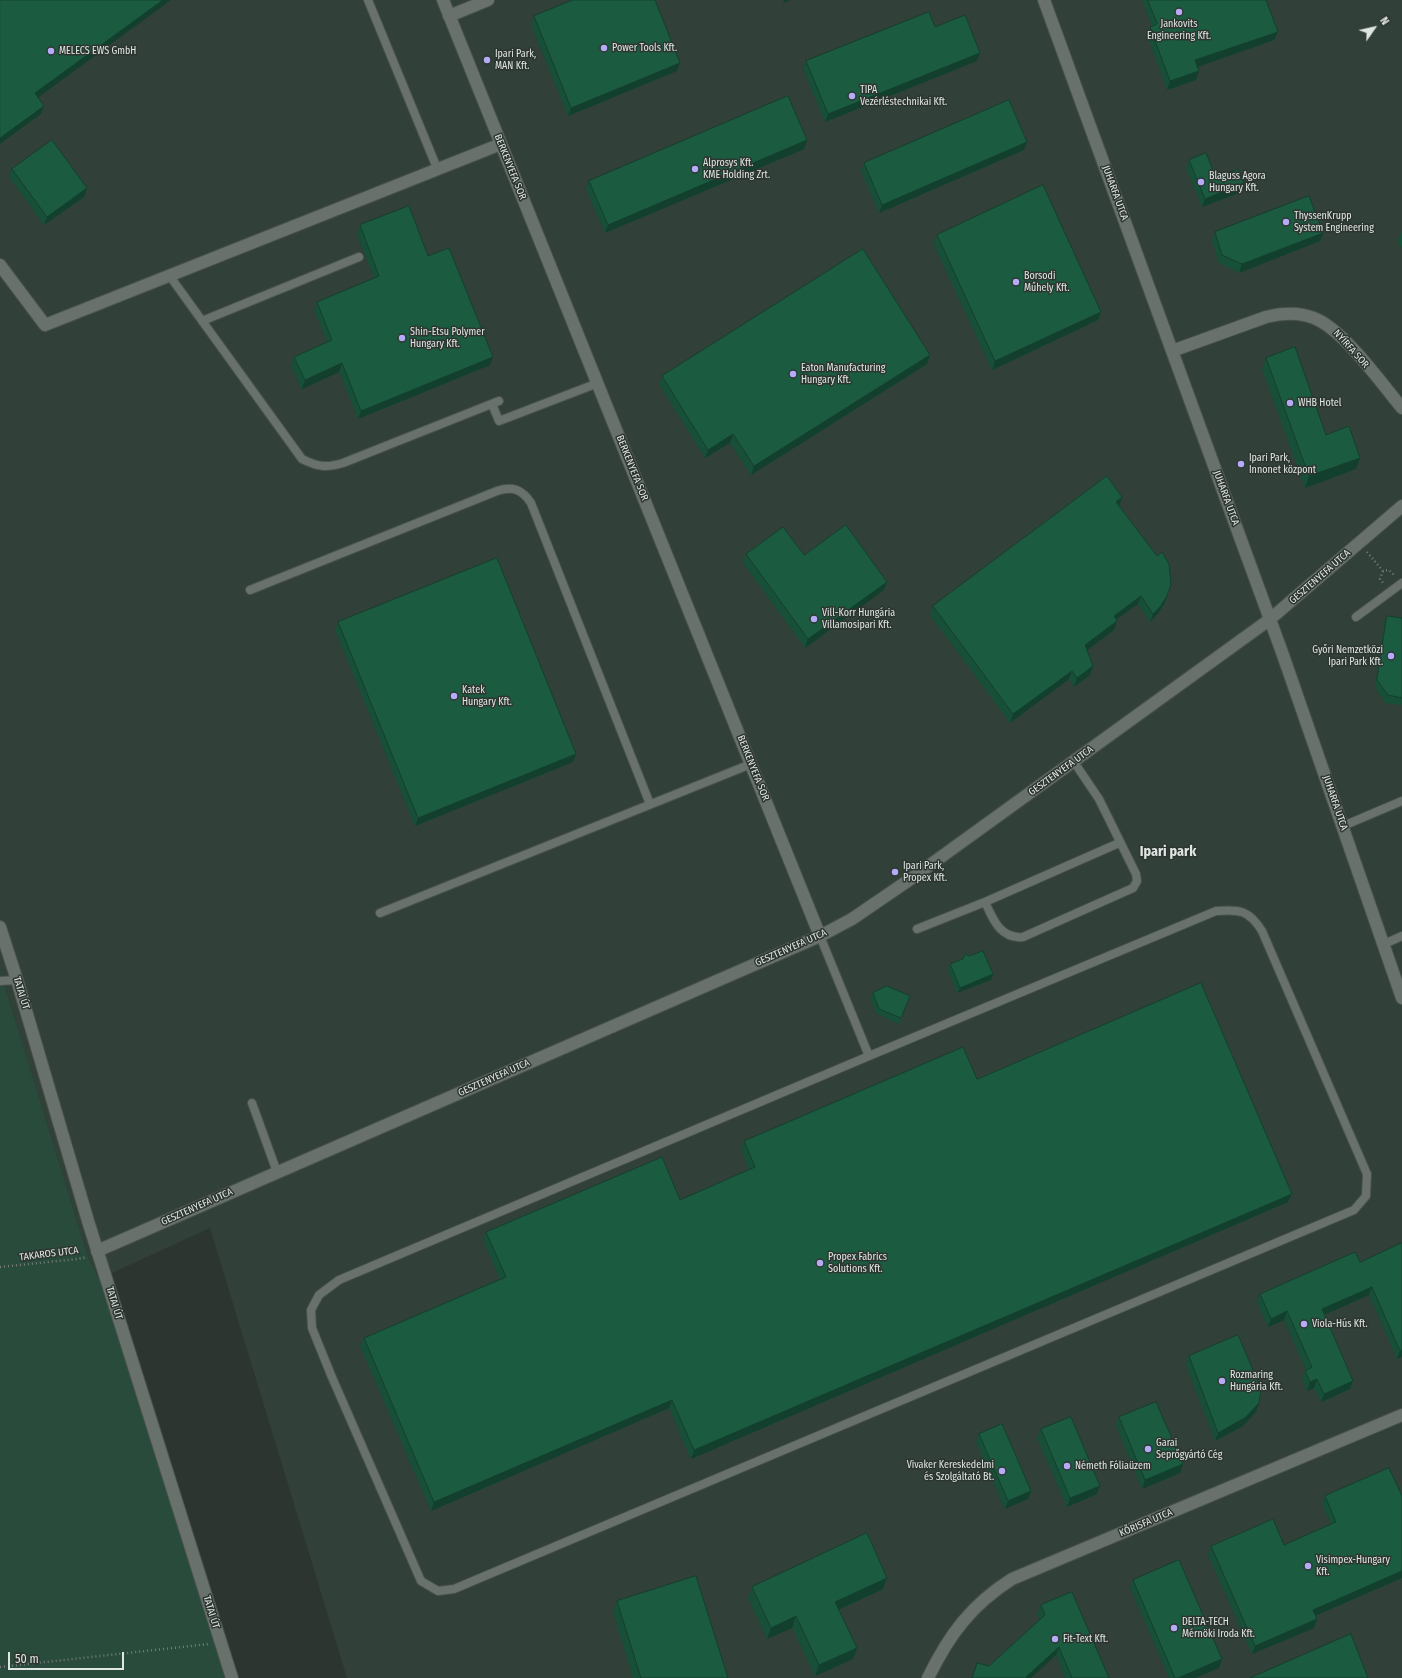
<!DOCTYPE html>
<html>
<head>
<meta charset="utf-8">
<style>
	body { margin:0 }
	#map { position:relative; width:1402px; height:1678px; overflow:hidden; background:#2d3531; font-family:"Fira Sans Condensed",sans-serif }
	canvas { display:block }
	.north { position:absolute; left:1354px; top:8px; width:40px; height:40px; -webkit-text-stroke:3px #2d3531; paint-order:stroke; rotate:56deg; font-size:11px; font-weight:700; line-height:16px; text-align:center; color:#e0e6e3 }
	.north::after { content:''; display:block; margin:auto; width:14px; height:18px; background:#e0e6e3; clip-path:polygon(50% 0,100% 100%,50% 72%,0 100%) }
	.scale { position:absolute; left:8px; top:1652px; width:116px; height:18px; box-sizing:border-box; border:2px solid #e0e6e3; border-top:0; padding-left:5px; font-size:12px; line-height:14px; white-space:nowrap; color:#e0e6e3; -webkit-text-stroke:3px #2d3531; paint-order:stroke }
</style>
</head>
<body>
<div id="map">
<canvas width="1402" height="1678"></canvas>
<div class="north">N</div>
<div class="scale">50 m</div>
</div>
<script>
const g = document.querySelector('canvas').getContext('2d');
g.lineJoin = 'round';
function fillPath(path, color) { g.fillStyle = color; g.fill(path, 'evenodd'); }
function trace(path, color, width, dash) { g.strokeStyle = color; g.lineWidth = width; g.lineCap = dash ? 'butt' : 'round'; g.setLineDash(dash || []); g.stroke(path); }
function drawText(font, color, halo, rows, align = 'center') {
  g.font = font + ' "Fira Sans Condensed",sans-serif'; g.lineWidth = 3; g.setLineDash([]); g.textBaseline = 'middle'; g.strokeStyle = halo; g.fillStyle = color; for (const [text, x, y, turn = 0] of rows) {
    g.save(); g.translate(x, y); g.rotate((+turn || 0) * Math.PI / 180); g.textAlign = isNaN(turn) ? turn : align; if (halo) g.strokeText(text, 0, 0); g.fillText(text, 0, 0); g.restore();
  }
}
const built = new Path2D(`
	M0,0h1402v1678h-1055l-137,-450 -111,51 -11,-22 -88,-286z`);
const green = new Path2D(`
	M0,971l88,286 11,22 134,399h-233z`);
const path = new Path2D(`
	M1367,552l16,19 6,-1 4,4 1,2
	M1383,571l-3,8 4,5
	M0,1267l77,-8 10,-2
	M0,1667l209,-23`);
const service = new Path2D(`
	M368,0l69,168
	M169,275l133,184c16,8 24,9 41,4l156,-62
	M202,321l157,-64
	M492,404l7,17 99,-38
	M250,590l247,-99c15,-5 25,-2 34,12l119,301
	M1356,617l46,-34
	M1074,762l25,37 37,75 1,7 -4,7 -110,49c-23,2 -30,-18 -38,-35l134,-59
	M1343,826l59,-25
	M380,913l371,-149
	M917,929l68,-27
	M820,936l49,120 347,-145c23,-2 33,-1 46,20l105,243 -1,22 -12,14 -900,379 -16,2 -17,-10 -90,-206 -19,-47 -1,-18 8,-15 20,-15 530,-224
	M1384,944l18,-8
	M0,981l17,-1
	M252,1103l25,69`);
const minor = new Path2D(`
	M443,0l377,936
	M1044,0l239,655 119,343
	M449,16l39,-16
	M0,265l45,60 456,-181
	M1172,351l94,-34c16,-4 33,-5 48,1 29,11 68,66 88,90
	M97,1251l723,-315 32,-17 60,-41 357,-258 133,-114
	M928,1678c21,-43 43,-73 84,-99l390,-164`);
const tertiary = new Path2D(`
	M0,927l17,53 71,241 144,457`);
const wall = new Path2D(`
	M1142,0h124l12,32 -4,8 -77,27 2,4 -3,9 -29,10 -20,-55 3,-8 2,-1z
	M534,16l146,47 -3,8 -109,45 -37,-91z
	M935,27l42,34 -152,61 -22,-53 3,-8z
	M807,140l-3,9 -199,84 -19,-44 3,-8z
	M1024,150l-145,63 -18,-42 3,-8z
	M1189,160l27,18 28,5 -3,9 -39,15 -16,-39z
	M12,169l75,19 -3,9 -40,28 -35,-48z
	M360,225l68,31 62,109 -132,54 -19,-47 -37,17 -11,-23 3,-9 33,-15 -13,-32 3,-8 57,-24 -17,-44z
	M1215,232l108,1 -3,8 -81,32 -20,-10 -7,-22z
	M1402,232v16l-5,-6 3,-8z
	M937,235l164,77 -3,8 -106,50 -59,-127z
	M930,355l-3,9 -176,111 -21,-32 -25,15 -46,-74 3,-8z
	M1266,358l60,77 30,34 -51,19 -43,-119z
	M1122,497l-3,9 48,90 -3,8 -7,11 -7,7 -12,-18 -22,16 1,1 -3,9 -27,20 6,16 -3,9 -16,12 -5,-8 -59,44 -80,-108 3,-9z
	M746,554l58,1 83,27 -3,8 -79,58 -62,-85z
	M1387,616l15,2v86l-2,1 -15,-2 -10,-16 9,-64z
	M338,622l238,132 -3,8 -158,64 -80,-196z
	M969,956l22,24 -34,13 -9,-23 2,-6z
	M873,993l35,9 -9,22 -22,-10 -7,-16z
	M977,1079l311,123 -597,257 -22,-51 -238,103 -71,-165 4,-8 136,-59 -17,-39 3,-8 194,-32 69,-30 -8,-21 3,-8z
	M1402,1243v114l-5,2 -28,-64 -45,20 29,66 -3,8 -29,13 -7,-14 -7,3 -5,-12 3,-8 1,-1 -22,-50 -16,7 -11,-25 3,-8 100,-32z
	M1189,1356l70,47 -3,9 -13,14 -28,15 -29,-76z
	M1119,1417l64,47 -3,9 -38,16 -26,-63z
	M1041,1429l56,65 -30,13 -30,-69z
	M979,1434l52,57 -3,8 -23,10 -29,-67z
	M1325,1496h77v82l-87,38 2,3 -3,9 -62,26 -44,-99 3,-9 73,-1 47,-21 -9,-20z
	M1133,1580l86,88 -24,10h-26l-39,-90z
	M752,1587l131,2 -44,21 18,38 -4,11 -38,17 -23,-48 -25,11 -19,-41z
	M617,1601l111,77h-95l-20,-66z
	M1041,1605l68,73h-44l-9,-23 -25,23h-59l5,-15 12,3 51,-47 -3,-5z`);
const shadedWall = new Path2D(`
	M163,0h8l-139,102 3,-9z
	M784,0h7l-8,3z
	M1278,32l-4,8 -82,29 3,-9z
	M980,53l-3,8 -152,61 3,-8z
	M680,63l-3,8 -109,45 3,-8z
	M1199,71l-3,9 -29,10 3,-9z
	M44,106l-3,8 -41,30v-6z
	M807,140l-3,9 -199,84 3,-8z
	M1027,142l-3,8 -145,63 3,-8z
	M1244,183l-3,9 -39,15 3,-8z
	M87,188l-3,9 -40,28 3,-8z
	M1323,233l-3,8 -81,32 3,-9z
	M1101,312l-3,8 -106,50 3,-9z
	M930,355l-3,9 -176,111 3,-9z
	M493,357l-3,8 -132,54 3,-8z
	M342,363l-3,9 -37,17 3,-9z
	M733,434l-3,9 -25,15 3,-8z
	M1360,458l-4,11 -51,19 4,-12z
	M1122,497l-3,9 -3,-4z
	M887,582l-3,8 -79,58 3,-9z
	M1141,596l-3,8 -28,20 4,-8z
	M1167,596l-3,8 -7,11 -7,7 3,-8z
	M1117,621l-3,9 -32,24 3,-9z
	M1093,666l-3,9 -16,12 3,-9z
	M1072,671l-3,8 -59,44 3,-9z
	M576,754l-3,8 -158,64 3,-8z
	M993,974l-2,6 -34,13 3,-5z
	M1292,1194l-4,8 -597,257 3,-9z
	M1372,1287l-3,8 -50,22 3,-8z
	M1287,1311l-3,9 -16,7 3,-8z
	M1402,1350v7l-5,2 3,-8z
	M1317,1379l-3,9 -7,3 3,-9z
	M1353,1381l-3,8 -29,13 3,-8z
	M672,1400l-3,8 -238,103 3,-9z
	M1259,1403l-3,9 -13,14 -28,15 3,-8z
	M1183,1464l-3,9 -38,16 3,-9z
	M1100,1486l-3,8 -30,13 3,-9z
	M1031,1491l-3,8 -23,10 3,-8z
	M1402,1571v7l-92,40 3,-8z
	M887,1578l-4,11 -52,24 4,-11z
	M796,1616l-4,12 -25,11 4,-11z
	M1317,1619l-3,9 -62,26 3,-8z
	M1059,1647l-3,8 -25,23 -5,-1z
	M857,1648l-4,11 -38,17 4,-11z
	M1222,1659l-3,9 -24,10h-17z`);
const building = new Path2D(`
	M0,0h163l-128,93 9,13 -44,32z
	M573,0h82l25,63 -109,45 -37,-92z
	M1148,0h118l12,32 -83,28 4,11 -29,10 -20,-54 7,-3z
	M929,12l6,15 30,-12 15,38 -152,61 -22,-53z
	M788,96l19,44 -199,85 -19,-44z
	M1009,100l18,42 -145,63 -18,-42z
	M52,140l35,48 -40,29 -35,-48z
	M1206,153l10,25 22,-9 6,14 -39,16 -16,-39z
	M1043,185l58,127 -106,49 -58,-126z
	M1309,196l14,37 -81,31 -20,-9 -7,-23z
	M409,206l19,50 21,-8 44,109 -132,54 -19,-48 -37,17 -11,-23 38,-17 -15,-38 62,-26 -19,-51z
	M863,249l67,106 -176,111 -21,-32 -25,16 -46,-74z
	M1295,347l31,88 23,-9 11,32 -51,18 -43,-118z
	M1107,476l15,21 -6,5 41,54 5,-4 7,12 2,20 -4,12 -7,11 -7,7 -12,-18 -27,20 3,5 -32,24 8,21 -16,12 -5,-7 -59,43 -80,-108z
	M846,525l41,57 -79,57 -62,-85 37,-27 21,28z
	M497,558l79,196 -158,64 -80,-196z
	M1387,616l15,2v80l-14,-3 -11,-15z
	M983,951l10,23 -33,14 -10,-24 13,-5 2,-5 4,2z
	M1201,983l91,211 -598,256 -22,-50 -238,102 -70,-164 142,-61 -20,-45 176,-75 18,43 75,-33 -11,-26 219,-94 14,32z
	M887,986l23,10 -9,22 -22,-9 -6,-16z
	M1402,1243v107l-2,1 -28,-64 -50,22 31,72 -29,13 -7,-15 -7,3 -5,-11 7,-4 -25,-56 -16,8 -11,-25 95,-42 5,10z
	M1238,1335l23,54 -2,14 -13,14 -28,16 -29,-77z
	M1156,1402l27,62 -38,16 -26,-63z
	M1071,1417l29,69 -30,12 -29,-69z
	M1002,1424l29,67 -23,10 -29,-67z
	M1389,1468l13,28v75l-89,39 4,9 -62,27 -44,-100 62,-27 11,26 52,-23 -11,-26z
	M867,1533l20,45 -52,24 22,46 -38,17 -23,-49 -25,12 -19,-41z
	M1179,1560l43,99 -44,19h-3l-42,-98z
	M696,1576l32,102h-87l-24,-77z
	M1072,1592l37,86h-37l-13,-31 -33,30 5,1h-59l5,-15 12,3 56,-51 -4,-10z
	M1351,1634l17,44h-118z`);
const markers = [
	[1179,12,4,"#b5acf8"],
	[604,48,4,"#b5acf8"],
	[51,51,4,"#b5acf8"],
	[487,60,4,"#b5acf8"],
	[852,96,4,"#b5acf8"],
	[695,169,4,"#b5acf8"],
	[1201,182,4,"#b5acf8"],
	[1286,222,4,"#b5acf8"],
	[1016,282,4,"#b5acf8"],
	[402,338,4,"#b5acf8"],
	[793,374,4,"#b5acf8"],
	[1290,403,4,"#b5acf8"],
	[1241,464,4,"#b5acf8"],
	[814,619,4,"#b5acf8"],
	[1391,656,4,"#b5acf8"],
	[454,696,4,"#b5acf8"],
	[895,872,4,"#b5acf8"],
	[820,1263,4,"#b5acf8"],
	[1304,1324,4,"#b5acf8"],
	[1222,1381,4,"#b5acf8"],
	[1148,1449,4,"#b5acf8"],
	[1067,1466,4,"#b5acf8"],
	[1002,1471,4,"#b5acf8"],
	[1308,1566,4,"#b5acf8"],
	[1174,1628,4,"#b5acf8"],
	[1055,1639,4,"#b5acf8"]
];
const poiNames = [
	["Jankovits",1179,24,"center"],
	["Engineering Kft.",1179,36,"center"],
	["Power Tools Kft.",612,48],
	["MELECS EWS GmbH",59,51],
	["Ipari Park,",495,54],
	["MAN Kft.",495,66],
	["TIPA",860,90],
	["Vezérléstechnikai Kft.",860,102],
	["Alprosys Kft.",703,163],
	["KME Holding Zrt.",703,175],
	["Blaguss Agora",1209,176],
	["Hungary Kft.",1209,188],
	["ThyssenKrupp",1294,216],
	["System Engineering",1294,228],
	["Borsodi",1024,276],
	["Műhely Kft.",1024,288],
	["Shin-Etsu Polymer",410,332],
	["Hungary Kft.",410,344],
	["Eaton Manufacturing",801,368],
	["Hungary Kft.",801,380],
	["WHB Hotel",1298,403],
	["Ipari Park,",1249,458],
	["Innonet központ",1249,470],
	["Vill-Korr Hungária",822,613],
	["Villamosipari Kft.",822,625],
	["Győri Nemzetközi",1383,650,"right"],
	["Ipari Park Kft.",1383,662,"right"],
	["Katek",462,690],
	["Hungary Kft.",462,702],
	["Ipari Park,",903,866],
	["Propex Kft.",903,878],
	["Propex Fabrics",828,1257],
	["Solutions Kft.",828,1269],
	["Viola-Hús Kft.",1312,1324],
	["Rozmaring",1230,1375],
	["Hungária Kft.",1230,1387],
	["Garai",1156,1443],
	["Seprőgyártó Cég",1156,1455],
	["Vivaker Kereskedelmi",994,1465,"right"],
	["és Szolgáltató Bt.",994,1477,"right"],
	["Németh Fóliaüzem",1075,1466],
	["Visimpex-Hungary",1316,1560],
	["Kft.",1316,1572],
	["DELTA-TECH",1182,1622],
	["Mérnöki Iroda Kft.",1182,1634],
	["Fit-Text Kft.",1063,1639]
];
const streetNames = [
	["BERKENYEFA SOR",510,167,68],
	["JUHARFA UTCA",1115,193,70],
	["NYÍRFA SOR",1351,349,48],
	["BERKENYEFA SOR",632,468,68],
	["JUHARFA UTCA",1226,498,70],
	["GESZTENYEFA UTCA",1320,577,-41],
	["BERKENYEFA SOR",753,768,68],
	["GESZTENYEFA UTCA",1061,771,-36],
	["JUHARFA UTCA",1335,803,71],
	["GESZTENYEFA UTCA",791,948,-24],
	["TATAI ÚT",21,993,73],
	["GESZTENYEFA UTCA",494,1078,-24],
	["GESZTENYEFA UTCA",197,1207,-24],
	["TAKAROS UTCA",49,1254,-7],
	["TATAI ÚT",114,1303,73],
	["KŐRISFA UTCA",1146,1523,-23],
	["TATAI ÚT",211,1612,73]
];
const districtNames = [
	["Ipari park",1168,852]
];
fillPath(built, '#314038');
fillPath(green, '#294b3b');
trace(service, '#4a514e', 10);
trace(minor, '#4a514e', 14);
trace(tertiary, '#4a514e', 14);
trace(path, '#777e7b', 2.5, [1, 3]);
trace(service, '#68716c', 8);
trace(minor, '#68716c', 12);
trace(tertiary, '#68716c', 12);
fillPath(wall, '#174f38');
fillPath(shadedWall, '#13402e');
fillPath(building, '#1b5c41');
trace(building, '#13402e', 1);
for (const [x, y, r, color] of markers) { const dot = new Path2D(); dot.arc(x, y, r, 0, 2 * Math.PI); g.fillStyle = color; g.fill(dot); trace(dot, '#2d3531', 1.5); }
drawText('10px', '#e0e6e3', '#2d3531', poiNames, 'left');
drawText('10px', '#e0e6e3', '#2d3531', streetNames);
drawText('bold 14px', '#e0e6e3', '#2d3531', districtNames);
</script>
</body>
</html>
